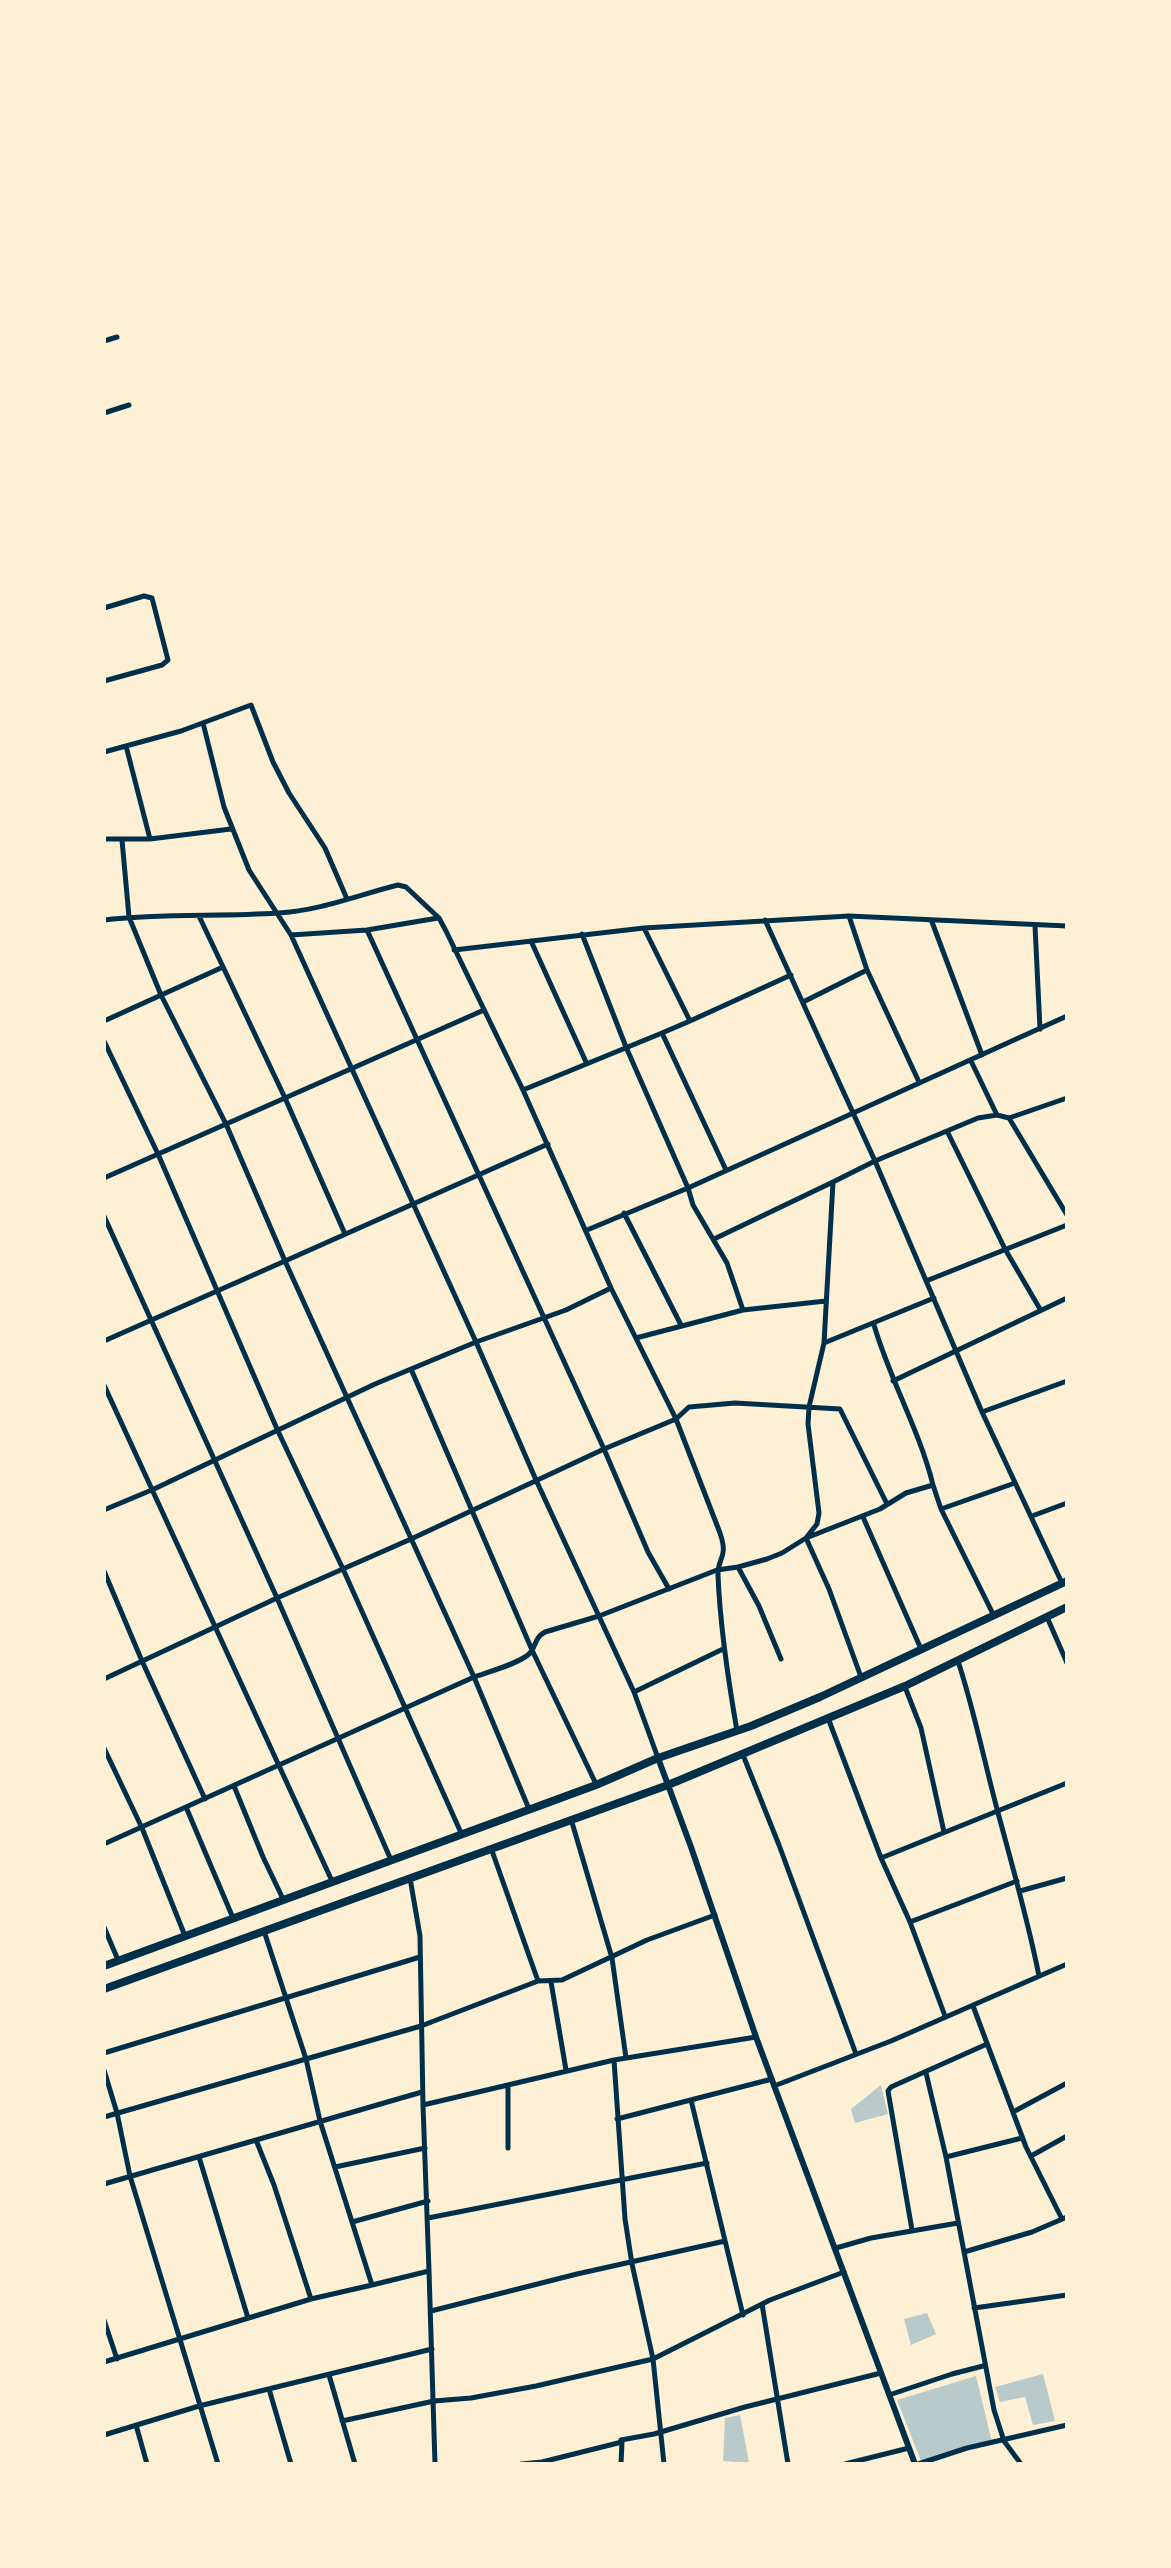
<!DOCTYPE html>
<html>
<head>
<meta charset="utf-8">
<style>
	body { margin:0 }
	#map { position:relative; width:1171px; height:2568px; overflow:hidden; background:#fdf0d5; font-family:"Open Sans",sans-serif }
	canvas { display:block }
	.frame { position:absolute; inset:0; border:106px solid #fdf0d5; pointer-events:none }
</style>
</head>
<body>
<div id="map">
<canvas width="1171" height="2568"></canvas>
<div class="frame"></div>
</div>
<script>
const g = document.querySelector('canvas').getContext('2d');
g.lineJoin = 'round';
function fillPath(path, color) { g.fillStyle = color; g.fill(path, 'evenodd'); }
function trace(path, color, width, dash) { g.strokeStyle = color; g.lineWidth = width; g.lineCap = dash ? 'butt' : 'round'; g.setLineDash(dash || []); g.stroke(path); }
const green = new Path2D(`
	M881,2085l7,29 -33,9 -4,-14z
	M927,2313l9,21 -25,11 -7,-26z
	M1043,2374l12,47 -22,4 -8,-28 -25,5 -5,-15z
	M976,2376l16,66 -71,19 -24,-61z
	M740,2415l9,48 -26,-2 2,-43z`);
const minor = new Path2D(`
	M104,341l13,-4
	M104,413l25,-8
	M104,608l40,-12 8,2 16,62 -6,5 -58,16
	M203,723l21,84 25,63 42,65 185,407 60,138 98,212 24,66
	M126,746l24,93
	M104,752l77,-21 70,-26 22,57 16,31 36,55 22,51
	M104,839h46l81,-10
	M122,840l7,77 32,78 65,129 59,137 263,-117
	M199,916l86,182 60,136
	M849,916l18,54 52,112
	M104,920c58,-7 116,-3 174,-7 41,-2 80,-18 120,-28l8,2 33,31 7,13 77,159 88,198 65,131 44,114c9,26 -3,24 -2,42 2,52 10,104 19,156
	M765,920l110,241 107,251 80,171
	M932,922l50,133
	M1035,926l5,103
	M644,928l46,93 -28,12
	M582,934l44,113 62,141 -101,42
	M291,935l76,-5 71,-12
	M531,941l55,121
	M454,950l190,-22 205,-12 218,10
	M803,1002l64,-32
	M104,1021l119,-54
	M690,1021l101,-46
	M104,1041l54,113 119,275 66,140 119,266
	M971,1061l26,54
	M523,1090l139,-57 64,137
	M1009,1118l58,97
	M948,1133l57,116 35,60
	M104,1178l380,-168
	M624,1213l57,112
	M104,1216l173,382 114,262
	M714,1239l119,-57
	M926,1281l141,-56
	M743,1310l-16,-47 -34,-58 -5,-17 379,-172
	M874,1325c16,55 45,104 59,160
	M636,1338l107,-28 83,-9
	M104,1341l181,-80 189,416 55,132
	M824,1343l110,-45
	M411,1369l121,281 64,134
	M893,1381l174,-83
	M104,1385l228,496
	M982,1412l85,-31
	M941,1509l74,-26
	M104,1510l50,-21 221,-105 101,-42 90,-32 45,-22
	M1032,1516l35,-13
	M863,1517l58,132
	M738,1567l21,39 22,53
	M104,1571l38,90 63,138
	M669,1589l-21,-37 -44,-103 72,-30 13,-12 46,-4 105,6 47,95
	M1047,1617l20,46
	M958,1661c16,49 26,99 39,148 15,56 31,111 42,167
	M861,1677l-32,-88 -23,-51 11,-14 2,-11 -11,-89 1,-17 15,-64 9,-161 42,-21 103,-43 19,-3 12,3 58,-20
	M104,1679l173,-81 134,-59 193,-90 -237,-519
	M905,1687l16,41 23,104
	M634,1692l89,-43
	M828,1718l53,140 29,64 35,94
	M104,1748l38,80 43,108
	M743,1755l36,90 77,209
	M234,1786l29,71 20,42
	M186,1807l47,111
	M571,1819l41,139 14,100
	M104,1844l370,-167c14,-5 47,-14 56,-24 7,-8 4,-15 15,-21l54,-16 118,-46 21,-3 29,-8 15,-6 24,-15 74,-29 26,-16 27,-8 8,24 53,107
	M491,1848l47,133
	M881,1858l186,-75
	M1020,1891l47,-13
	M910,1922l107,-41
	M104,1927l14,33
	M264,1931l42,128 14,62 52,164 57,-14 -6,-166 -3,-169 -10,-58
	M551,1982l15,88
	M973,2006l53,141 36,72
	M104,2053l316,-96
	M614,2060l11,159 7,45 21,95 11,105
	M104,2070l13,43 13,63 88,288
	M926,2073l20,84 48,253 10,31 17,23
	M508,2086v62
	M774,2086l117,-45 176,-77
	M691,2100l52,215
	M423,2105l191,-45 142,-23
	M1013,2112l54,-29
	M104,2117l317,-91 117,-45 24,-1 85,-40 68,-25
	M617,2119l155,-40
	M256,2140l18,45 37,114
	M1031,2156l36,-20
	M199,2157l49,161
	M946,2157l76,-19
	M335,2167l90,-19
	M104,2184l318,-92
	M428,2218l279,-55
	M352,2222l76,-21
	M912,2230l-24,-139 3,-4 96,-43
	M836,2248l35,-10 87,-15
	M964,2252l68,-20 35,-15
	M429,2271l6,193
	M762,2304l26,160
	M974,2308l93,-13
	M431,2311l146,-37 148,-33
	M104,2320l13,39
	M104,2362l207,-63 61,-14
	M329,2375l26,89
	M269,2389l22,75
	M889,2395l63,-21 31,-8
	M342,2421l92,-20 37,-3 65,-12 117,-27 117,-59 74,-28
	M136,2425l11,39
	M104,2435l95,-29 233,-57
	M521,2464l21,-2 80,-20 -1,-2 33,-6 91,-27 136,-34
	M621,2464l1,-22
	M845,2464l64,-16
	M918,2464l49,-16 100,-23`);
const tertiary = new Path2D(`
	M658,1758l33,89 65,190 159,427`);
const trunk = new Path2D(`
	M104,1966l492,-181 62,-27 93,-32 69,-29 247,-116
	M104,1989l564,-204 237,-99 162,-79`);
fillPath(green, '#b9caca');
trace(minor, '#003049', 5);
trace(tertiary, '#003049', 6);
trace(trunk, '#003049', 8);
</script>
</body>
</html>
